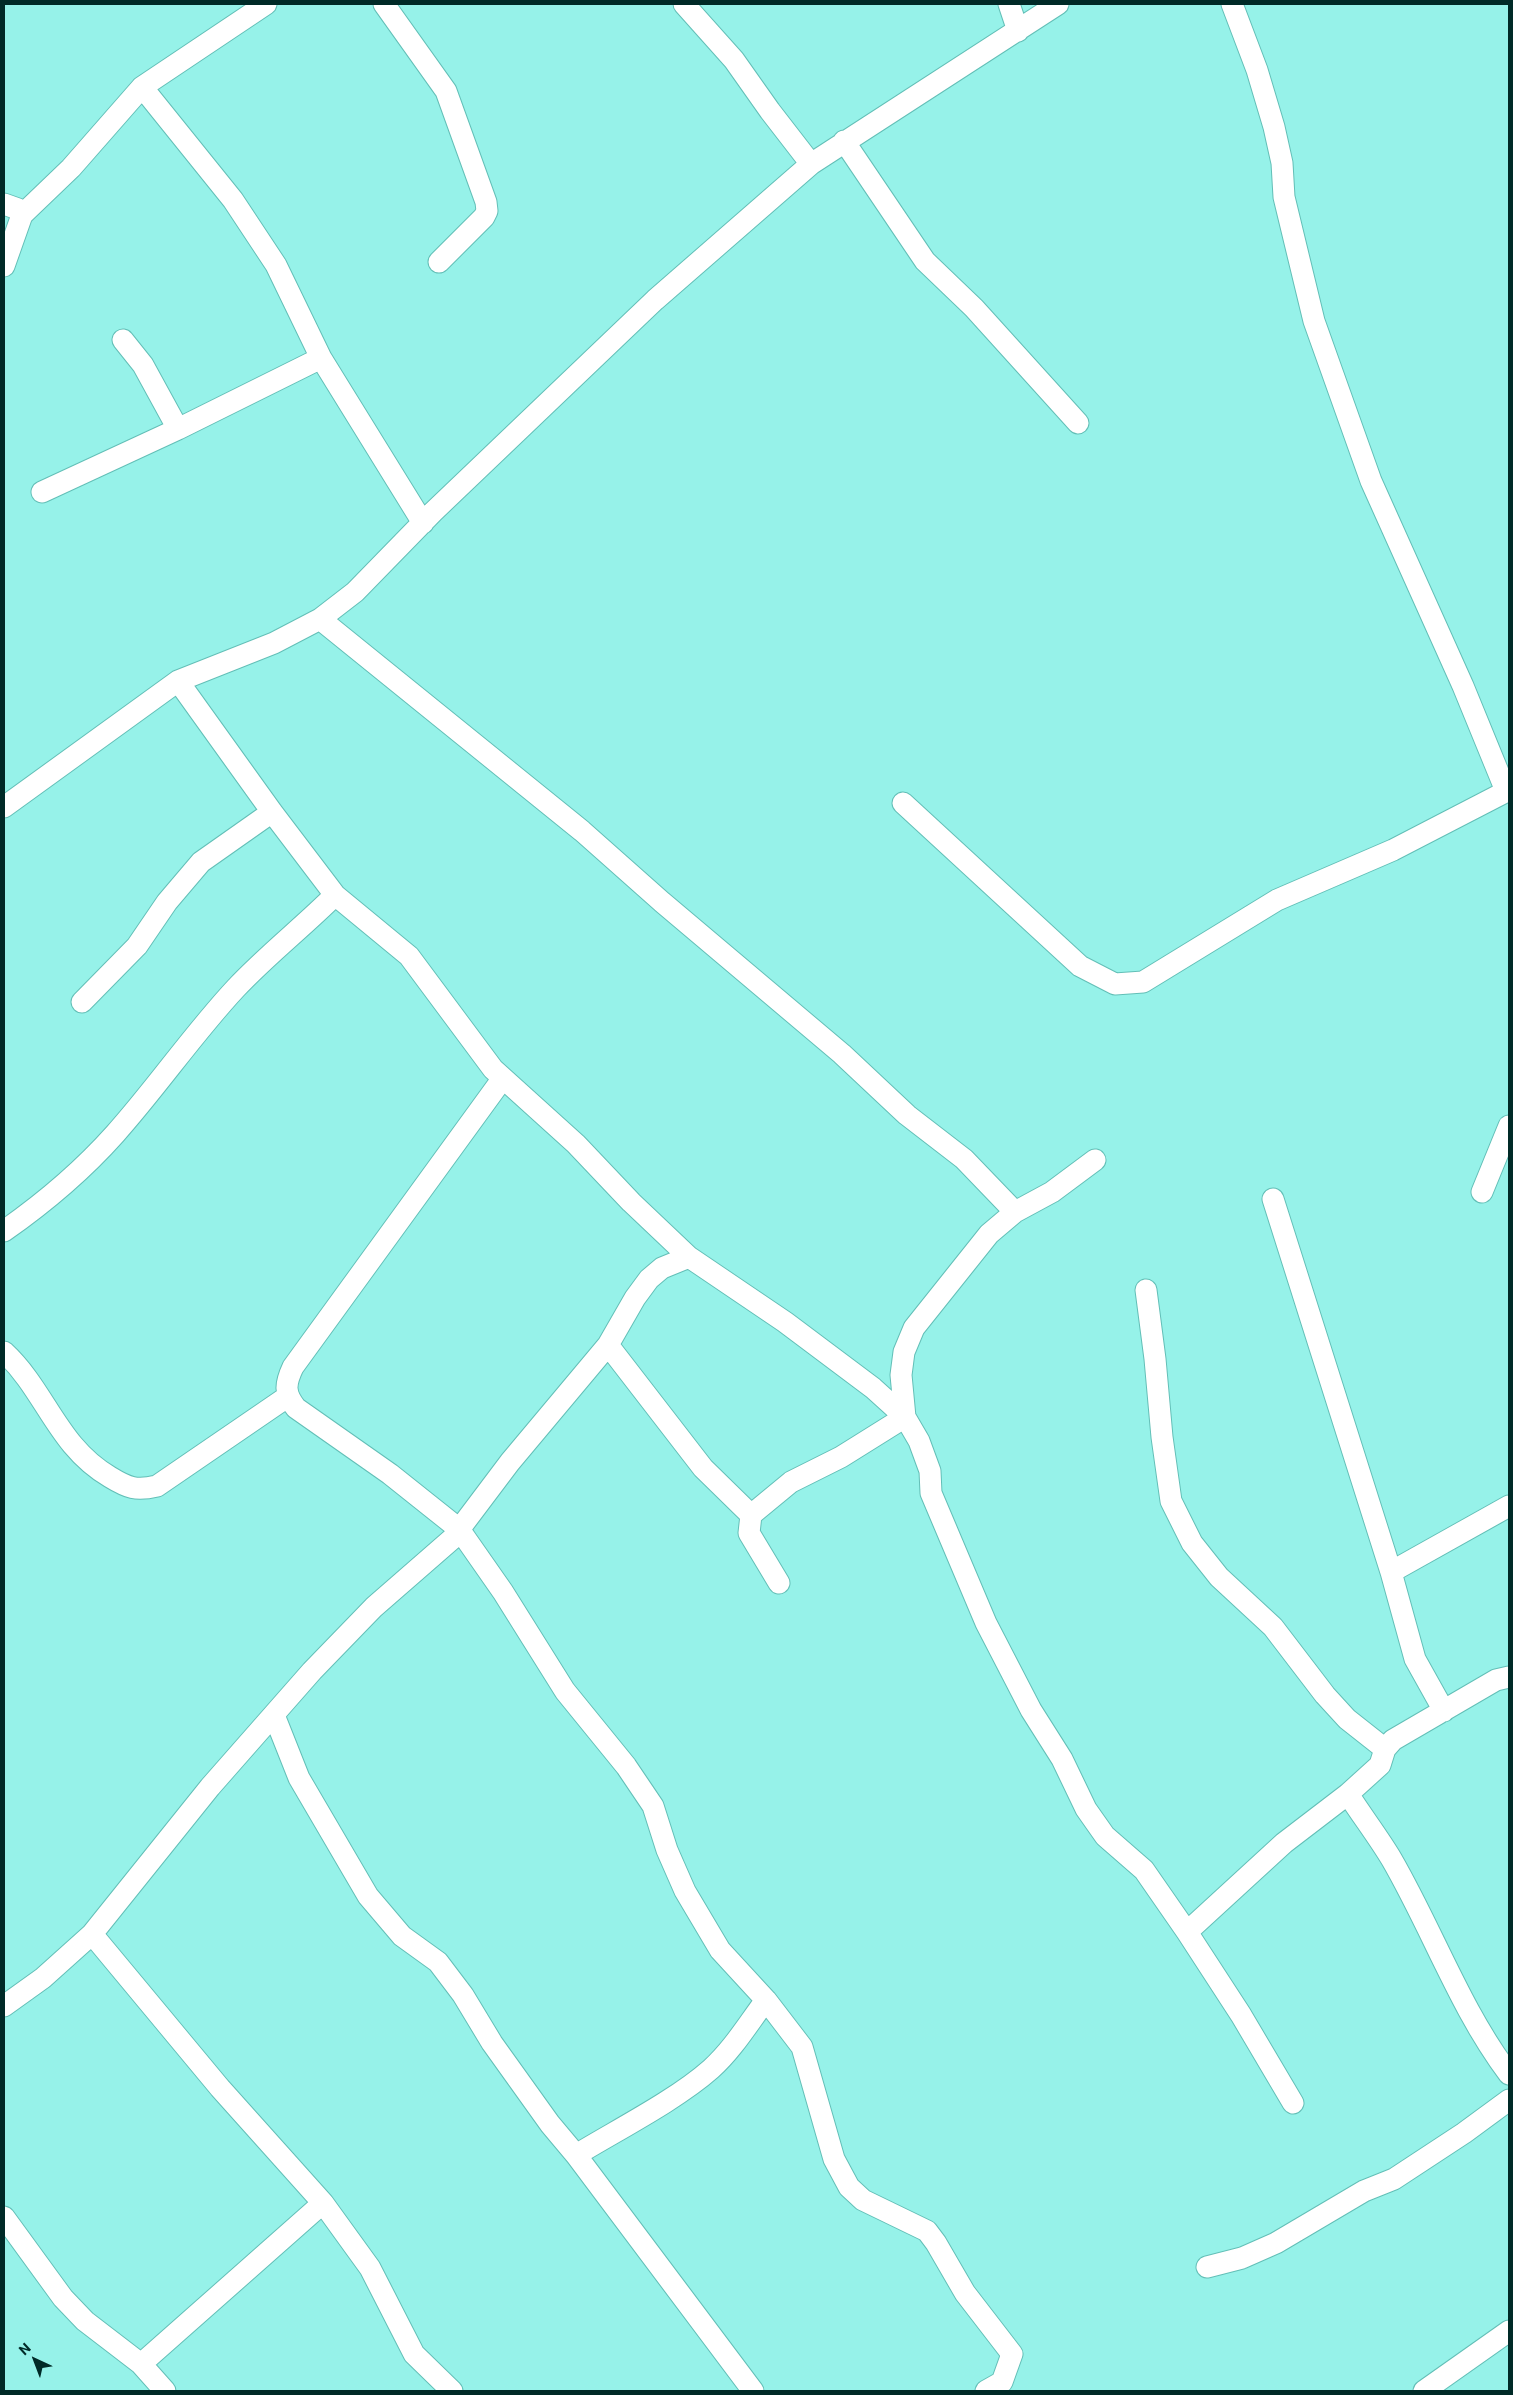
<!DOCTYPE html>
<html>
<head>
<meta charset="utf-8">
<style>
	body { margin:0 }
	#map { position:relative; width:1513px; height:2395px; overflow:hidden; background:#96f2e9; font-family:Roboto,sans-serif }
	canvas { display:block }
	.frame { position:absolute; inset:0; border:5px solid #002a27; pointer-events:none }
	.north { position:absolute; left:10px; top:2335px; width:50px; height:50px; -webkit-text-stroke:4px #96f2e9; paint-order:stroke; rotate:317deg; font-size:14px; font-weight:700; line-height:20px; text-align:center; color:#002a27 }
	.north::after { content:''; display:block; margin:auto; width:18px; height:22px; background:#002a27; clip-path:polygon(50% 0,100% 100%,50% 72%,0 100%) }
</style>
</head>
<body>
<div id="map">
<canvas width="1513" height="2395"></canvas>
<div class="frame"></div>
<div class="north">N</div>
</div>
<script>
const g = document.querySelector('canvas').getContext('2d');
g.lineJoin = 'round';
function trace(path, color, width, dash) { g.strokeStyle = color; g.lineWidth = width; g.lineCap = dash ? 'butt' : 'round'; g.setLineDash(dash || []); g.stroke(path); }
const street = new Path2D(`
	M384,4l62,87 40,111 1,9 -3,6 -45,45
	M684,4l50,56 36,51 41,53 247,-160
	M1009,4l9,27
	M1232,4l25,66 17,57 8,36 2,34 30,124 57,160 92,205 43,105
	M142,87l91,113 43,65 45,93 102,165
	M844,141l81,120 49,47 104,115
	M4,204l14,5 4,6
	M4,266l18,-51 49,-47 71,-81 124,-83
	M123,340l20,25 35,64
	M42,492l136,-63 143,-71
	M320,619l262,212 80,71 180,152 65,61 57,44 51,53 -26,22 -75,94 -10,24 -3,23 4,42 -64,40 -50,25 -40,33 -2,18 30,50
	M178,681l94,131 63,83 74,61 84,113 83,75 55,58 58,55 96,65 88,66 32,29 14,24 11,30 1,22 55,130 45,87 31,49 24,50 19,27 39,34 43,62 54,83 52,88
	M903,803l177,163 35,18 28,-2 134,-82 116,-50 116,-60
	M4,807l174,-126 96,-38 46,-24 35,-27 78,-80 222,-212 156,-136
	M82,1002l55,-56 30,-44 34,-40 71,-50
	M503,1078l-210,289c-8,17 -9,26 3,41l94,66 69,55 44,63 62,99 61,75 27,40 14,44 18,41 35,59 46,50 36,47 32,112 15,28 14,13 64,31 9,12 29,50 47,61 -10,28 -16,9
	M1482,1192l27,-66
	M1273,1199l118,373 24,87 29,52
	M1015,1212l37,-20 43,-32
	M4,1231c40,-28 78,-60 111,-97 42,-47 78,-100 121,-146 31,-33 67,-61 99,-93
	M1146,1290l9,69 7,78 9,64 21,42 27,34 54,50 52,68 22,24 38,30
	M608,1345l95,123 48,47
	M4,1352c42,39 53,94 106,125 18,11 26,14 47,9l130,-89
	M1391,1572l118,-66
	M1509,1677l-13,3 -103,60 -8,9 -5,16 -32,29c14,22 31,44 44,66 41,71 68,149 117,214
	M274,1715l25,63 69,118 34,40 36,26 25,33 29,48 58,81 26,31 177,236
	M1187,1932l97,-89 64,-49
	M92,1934l128,154 103,115 47,65 44,86 38,37
	M4,2006l39,-28 49,-44 118,-147 102,-116 62,-64 78,-68 58,-77 98,-117 27,-47 14,-19 13,-11 27,-11
	M576,2155c41,-25 100,-55 135,-86 22,-20 37,-45 55,-69
	M4,2217l59,81 22,23 56,43 24,27
	M1207,2267l35,-9 34,-15 88,-52 30,-12 70,-46 45,-33
	M141,2364l182,-161
	M1424,2391l85,-60`);
trace(street, '#63bfb7', 23);
trace(street, '#fff', 21);
</script>
</body>
</html>
